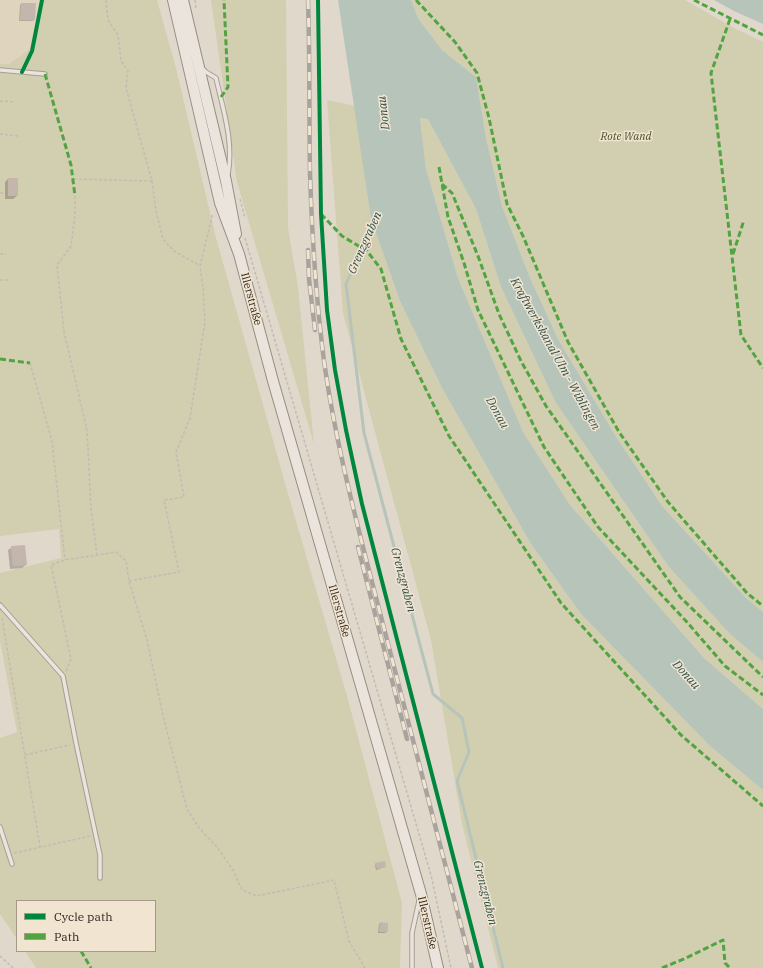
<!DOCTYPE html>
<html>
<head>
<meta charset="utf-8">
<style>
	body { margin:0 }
	#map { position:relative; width:763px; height:968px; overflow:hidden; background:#e1d8cc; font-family:"IBM Plex Serif",serif }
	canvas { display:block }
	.legend { position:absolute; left:16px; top:900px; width:140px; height:52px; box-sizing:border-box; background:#f1e5d2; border:1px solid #a5998a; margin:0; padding:5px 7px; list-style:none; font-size:12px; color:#33261f }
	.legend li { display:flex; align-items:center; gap:8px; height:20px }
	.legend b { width:20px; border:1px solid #a5998a }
</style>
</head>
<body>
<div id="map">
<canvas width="763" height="968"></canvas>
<ul class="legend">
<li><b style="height:5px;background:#00873e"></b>Cycle path</li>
<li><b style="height:5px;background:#52a341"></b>Path</li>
</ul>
</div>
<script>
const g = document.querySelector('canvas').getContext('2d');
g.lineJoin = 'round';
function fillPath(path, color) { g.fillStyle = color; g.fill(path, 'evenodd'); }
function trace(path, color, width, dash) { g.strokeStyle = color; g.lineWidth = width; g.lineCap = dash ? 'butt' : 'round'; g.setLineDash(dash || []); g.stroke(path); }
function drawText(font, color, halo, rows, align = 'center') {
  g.font = font + ' "IBM Plex Serif",serif'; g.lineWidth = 3; g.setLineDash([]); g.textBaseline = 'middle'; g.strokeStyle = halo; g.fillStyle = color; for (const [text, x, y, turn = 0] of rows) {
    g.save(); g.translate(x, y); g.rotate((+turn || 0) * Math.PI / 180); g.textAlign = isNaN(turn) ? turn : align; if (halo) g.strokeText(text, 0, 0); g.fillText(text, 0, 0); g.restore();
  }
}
const farmland = new Path2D(`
	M0,0h40l-10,50 -21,14h-9z`);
const green = new Path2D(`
	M42,0h115l19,68 40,170 73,259 58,199 55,207 -2,65h-364l-11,-17h130v-50h-138v38l-17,-25v-176l17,-6 -17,-91v-68l61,-15 -2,-29 -59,7v-472h9l24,-17z
	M211,0h75l2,228 10,59 16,157 -77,-262z
	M411,0h274l49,28 29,14v570l-17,-14 -84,-92 -47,-71 -56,-94 -29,-63 -28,-72 -16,-68 -10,-61 -34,-27 -24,-32z
	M327,100l28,6 16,113 29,82 42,87 89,156 50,70 129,132 53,44v178h-265l-36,-144 -31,-184 -88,-327z
	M420,118l8,1 48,90 25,78 55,116 113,164 60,66 34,29v47l-58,-50 -135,-154 -47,-73 -65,-154 -32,-109z`);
const water = new Path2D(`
	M338,0h73l7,18 24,32 34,27 10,61 16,68 28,72 29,63 56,94 47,71 84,92 17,14v50l-34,-29 -60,-66 -113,-164 -55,-116 -25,-78 -48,-90 -8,-1 6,51 32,109 65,154 47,73 135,154 58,50v81l-53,-44 -129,-132 -50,-70 -89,-156 -42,-87 -29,-82z
	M714,0h49v24l-29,-13z`);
const shadow = new Path2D(`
	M21,4l13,15 -1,2h-14l1,-16z
	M8,179l9,17 -4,3h-8v-17z
	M12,547l14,18 -4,3 -12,1 -2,-19z
	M376,864l9,3 -9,3 -1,-5z
	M380,923l7,9 -2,1h-7l1,-9z`);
const stream = new Path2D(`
	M374,222l-28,62 18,149 69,261 29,24 7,34 -12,29 46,187`);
const building = new Path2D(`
	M21,3h15l-1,17h-15z
	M8,178h10v18h-10z
	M25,545l2,20 -14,1 -2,-20z
	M385,861l1,6 -9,2 -2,-6z
	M380,922l8,1v9h-9z`);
const path = new Path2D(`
	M106,0l2,20 10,15 3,26 7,10 -2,17 26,93 4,30 7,28 11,12 26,15
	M195,0l1,10
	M0,101l15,1
	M0,134l18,2
	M74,179l78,2
	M0,193h5
	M75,196v19l-4,31 -14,19 7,67 23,98 4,78 6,48
	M240,199l5,19
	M245,238l186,637 20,93
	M0,254h6
	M0,280h8
	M30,363l22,78 13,119
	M129,581l50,-9 -15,-72 20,-3 -8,-45 14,-34 15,-96 -2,-35 -3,-21 13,-53
	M2,618l38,229
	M66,671l5,-12 -20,-94 14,-5 51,-8 10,9 3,20 18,59 17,80 23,89 12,19 18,19 16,23 9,20 15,6 77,-16 15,61 16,27
	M25,755l45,-10
	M14,853l76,-17
	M0,956l13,12`);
const lane = new Path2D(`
	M203,69l3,3 10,6c7,31 18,64 12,96
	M0,70l45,4
	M0,605l63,71 13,67 24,112v23
	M0,827l12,37
	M412,968v-35l7,-32`);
const secondary = new Path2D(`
	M173,0l47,203 19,51 34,127 148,513 17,74
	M183,0l43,181 10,53`);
const rail = new Path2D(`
	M308,0c2,58 1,116 2,174 2,62 6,125 14,187 13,92 38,182 61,271 29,112 58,224 87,336
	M308,250l1,29 6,51
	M358,547l49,192`);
const quiet = new Path2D(`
	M416,0l39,42 22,31 12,45 18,86 16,32 45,106 51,90 49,70 79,91 16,13
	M694,0l69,35
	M730,19l-19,54 30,262 22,33
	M45,74l26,91 4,31
	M221,97l7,-10 -4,-87
	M439,167l9,50 16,46 14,47 66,137 54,80 88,94 39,45 38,29
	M442,184l10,9 26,63 21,58 22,47 25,45 134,191 83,80
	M321,214l21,22 25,15 14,18 20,70 48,97 112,167 120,132 82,71
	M733,254l11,-34
	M0,359l30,4
	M81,951l10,17
	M662,968l24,-10 37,-18 2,23 5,5`);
const cycleway = new Path2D(`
	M318,0l3,214 6,96 8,60 11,60 16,74 120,464
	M22,72l10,-21 10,-51`);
const parkNames = [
	["Rote Wand",626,137]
];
const streetNames = [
	["Illerstraße",251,299,75],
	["Illerstraße",339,611,74],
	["Illerstraße",427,923,77]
];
const waterNames = [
	["Donau",384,113,-97],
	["Grenzgraben",365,243,-66],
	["Kraftwerkskanal Ulm - Wiblingen",555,354,61],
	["Donau",497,413,61],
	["Grenzgraben",403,580,75],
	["Donau",686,675,48],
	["Grenzgraben",485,893,76]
];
fillPath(farmland, '#dfd4be');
fillPath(green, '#d2ceb0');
fillPath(water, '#b7c4ba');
fillPath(shadow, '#0003');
trace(stream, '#b7c4ba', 3);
fillPath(building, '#c4b6ad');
trace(lane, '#a69e95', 5.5);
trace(secondary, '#958d85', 12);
trace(path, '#c2bbb4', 1.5, [3, 2]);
trace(lane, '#eae4dd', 3.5);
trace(secondary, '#eae4dd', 10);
trace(rail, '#a9a39d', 4.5);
trace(rail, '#f1e5d2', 3, [9]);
trace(quiet, '#52a341', 3, [6, 3]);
trace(cycleway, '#00873e', 4);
drawText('italic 11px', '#484d27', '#f1e5d2', parkNames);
drawText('11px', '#33261f', '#f1e5d2', streetNames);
drawText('italic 12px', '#2f514b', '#f1e5d2', waterNames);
</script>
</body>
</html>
